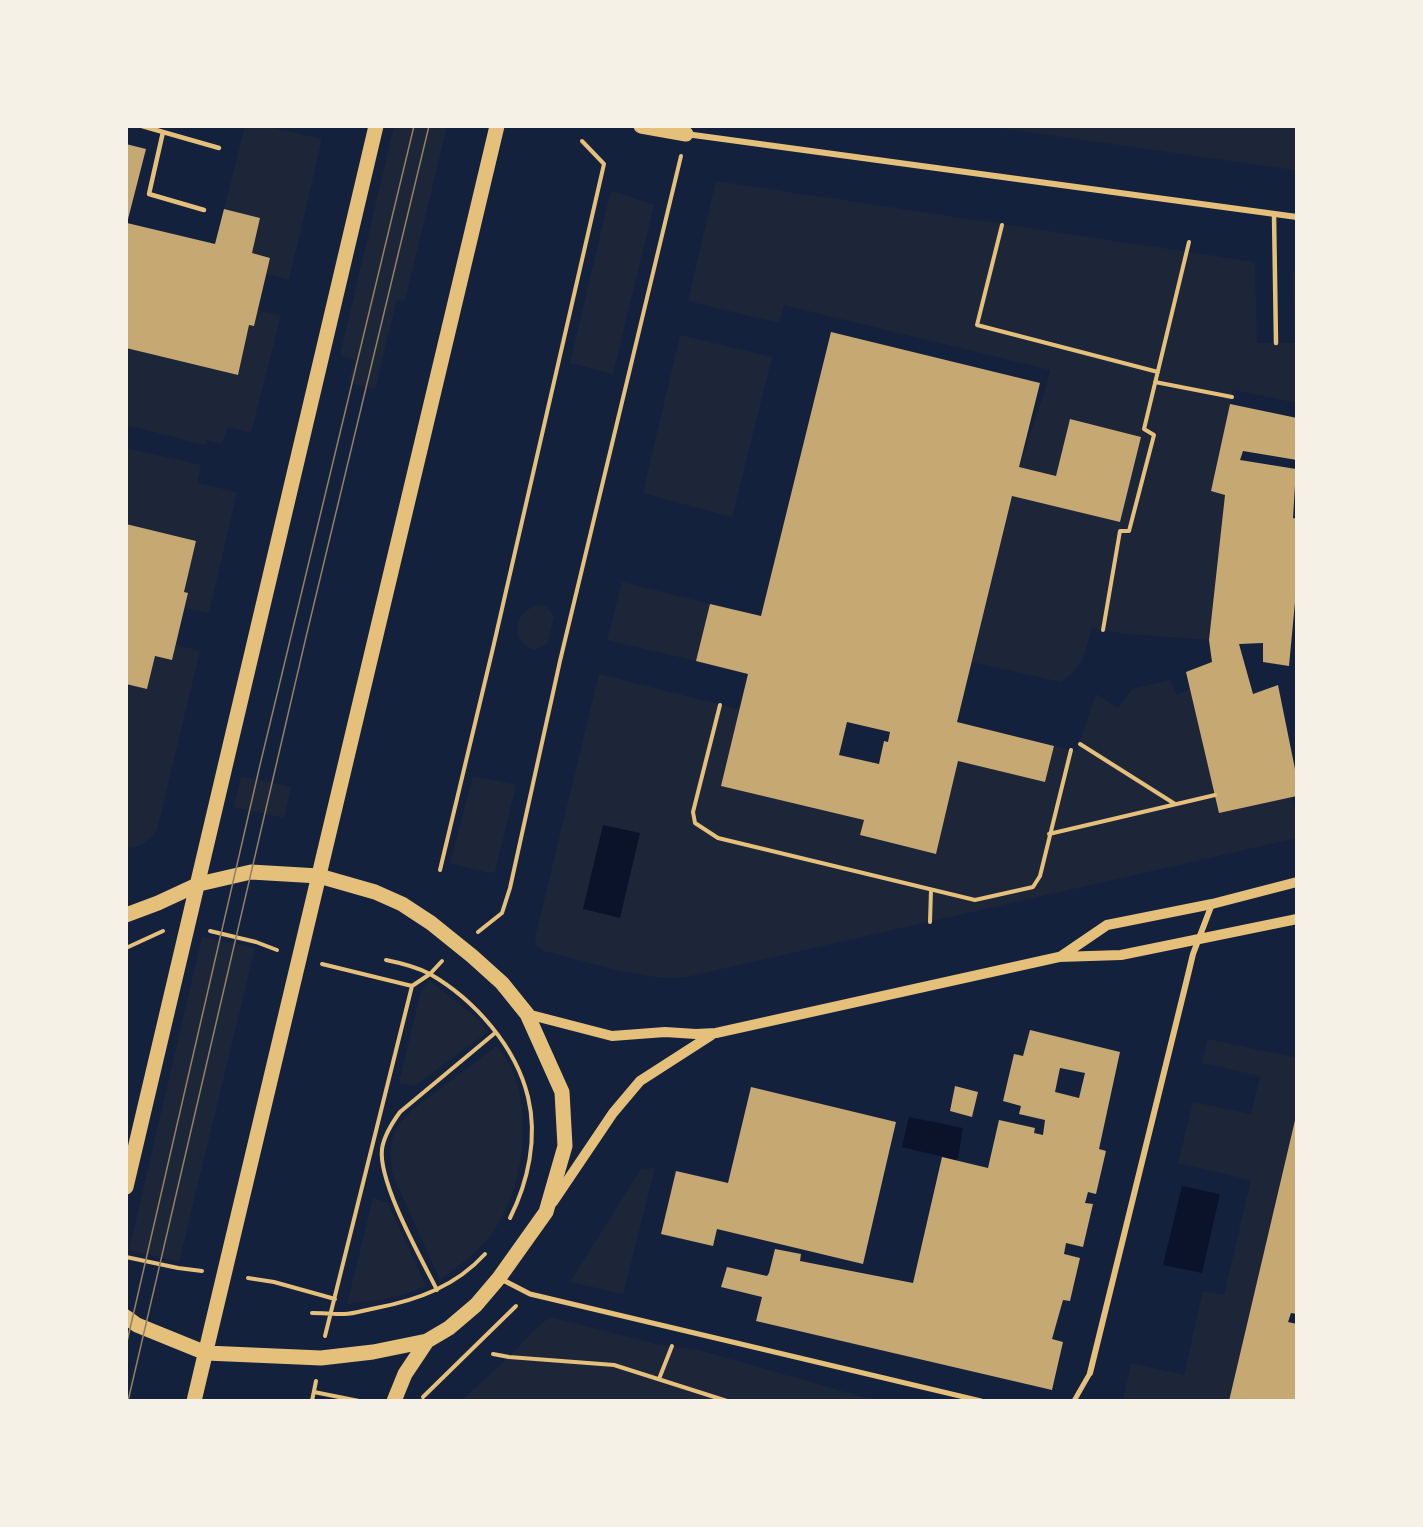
<!DOCTYPE html>
<html>
<head>
<meta charset="utf-8">
<style>
	body { margin:0 }
	#map { position:relative; width:1423px; height:1527px; overflow:hidden; background:#14213d; font-family:"Nunito Sans",sans-serif }
	canvas { display:block }
	.frame { position:absolute; inset:0; border:128px solid #f6f1e7; pointer-events:none }
</style>
</head>
<body>
<div id="map">
<canvas width="1423" height="1527"></canvas>
<div class="frame"></div>
</div>
<script>
const g = document.querySelector('canvas').getContext('2d');
g.lineJoin = 'round';
function fillPath(path, color) { g.fillStyle = color; g.fill(path, 'evenodd'); }
function trace(path, color, width, dash) { g.strokeStyle = color; g.lineWidth = width; g.lineCap = dash ? 'butt' : 'round'; g.setLineDash(dash || []); g.stroke(path); }
const green = new Path2D(`
	M245,126h20l57,13 -33,141 -23,-6 4,-16 -18,-5 8,-35 -36,-9z
	M394,126h53l-42,175 -8,-1 -22,89 -26,-6 6,-24 -15,-4z
	M987,126h310v44l-10,-1z
	M716,181l539,81 2,81h37l-1,-72 4,1v131l-64,-13 -22,100 14,5 -16,145 -83,-6 -34,-6c-8,26 -8,39 -31,54l-89,-20 40,-166 108,26 21,-85 -71,-18 -14,57 -37,-9 27,-80 4,-17 -266,-65 -5,18 -91,-22z
	M615,192l39,13 -41,169 -43,-11 39,-165 2,-5z
	M257,310l24,5 -30,118 -23,-6 -6,17 -15,-4 -2,5 -79,-20v-77l112,27 11,-50z
	M680,335l92,22 -40,160 -89,-24z
	M126,448l75,17 -4,18 40,9 -28,121 -24,-5 3,-14 -4,-2 12,-51 -70,-17z
	M622,582l88,22 -14,57 -89,-21z
	M539,605l7,1 8,11 -7,27 -13,6c-26,-11 -21,-39 5,-45z
	M176,645l24,6 -43,179c-8,11 -17,18 -31,18v-164l21,5 8,-33 17,4z
	M599,674l147,37 -25,75 143,34 -4,16 75,18 23,-93 87,21 9,-36 23,5 19,-57 22,14 14,-19 38,-9 7,15 13,-6 29,124 73,-16 5,20v21l-611,139c-43,5 -99,-16 -142,-26l-7,-4 -2,-9z
	M241,776l50,11 -7,31 -50,-11z
	M473,776l43,9 -21,87 -6,1 -39,-10z
	M202,937l53,11 -76,314 -50,-12z
	M429,980l51,41 8,11 -73,54 -16,-3 22,-92z
	M1208,1039l89,19v54l-68,289h-106l8,-38 53,12 19,-84 21,4 27,-115 -73,-17 15,-61 58,12 9,-38 -58,-13z
	M497,1046c4,6 10,13 13,19 25,51 13,133 -24,176 -13,15 -30,27 -46,39l-46,-102c-12,-50 11,-63 47,-90 18,-14 37,-28 56,-42z
	M655,1168l-32,126 -53,-12 71,-113z
	M373,1198l15,5 38,83c-25,12 -52,15 -79,18z
	M550,1317l106,27 43,6 164,47 29,4h-431l48,-44 25,-27z`);
const water = new Path2D(`
	M603,825l37,8 -20,85 -37,-9z
	M909,1117l54,11 -5,30 -2,2 -54,-13z
	M1182,1186l38,8 -18,79 -39,-8z`);
const building = new Path2D(`
	M126,144l20,5 -19,74 88,21 9,-35 36,9 -8,35 18,5 -16,68 -5,-1 -11,50 -112,-27z
	M831,332l209,51 -21,84 37,9 14,-57 71,18 -21,85 -108,-26 -55,226 97,24 -9,36 -87,-21 -22,93 -76,-19 4,-15 -143,-34 27,-112 -52,-13 14,-57 51,12zM847,722l43,10 -2,10 -4,-1 -5,23 -40,-9z
	M1230,404l67,14v42l-54,-9 -3,9 56,9 -3,49 4,1v62l-8,85 -26,-4v-19l-24,1 14,50 25,-9 19,94v17l-78,17 -33,-141 26,-10 -3,-22 16,-145 -14,-4z
	M126,524l70,17 -12,51 4,1 -16,67 -17,-4 -8,33 -21,-5z
	M1030,1030l90,22 -21,97 7,2 -10,43 -8,-2 -3,11 8,1 -10,43 -17,-4 -2,11 16,4 -10,43 -7,-1 -11,39 11,3 -11,48 -296,-69 6,-24 -41,-10 6,-20 40,9 2,-3 6,-24 26,5 -1,7 113,22 29,-126 46,11 11,-48 36,8 -1,5 9,2 2,-15 -26,-6 2,-8 -18,-5 11,-47 9,2zM1060,1068l25,5 -6,25 -24,-6z
	M955,1086l23,6 -6,25 -22,-6z
	M751,1087l145,35 -33,142 -146,-35 -4,17 -52,-12 15,-63 52,12z
	M1296,1116l1,198 -6,-1 -3,9 9,2v77h-68z`);
const path = new Path2D(`
	M1002,225l-25,100 181,47
	M1155,382l77,15
	M1103,630l17,-99h9l25,-96 -10,-6 45,-187
	M720,705l-27,107 2,11 23,15 257,62 58,-13 7,-11 31,-126
	M1080,744l95,60
	M1049,834l166,-39
	M440,870l53,-222 111,-484 -22,-23
	M930,922l1,-32
	M210,931l46,11 21,8
	M478,932l24,-19 8,-25 50,-227 121,-505
	M126,948l37,-17
	M386,960c15,3 31,7 44,14 45,26 86,73 98,123 10,41 0,85 -18,121
	M322,964l90,22
	M412,986l18,-12 12,-13
	M126,1257l52,11 24,3
	M248,1278l26,4 61,17
	M437,1290c-16,-32 -59,-108 -55,-141 2,-14 10,-26 18,-37l95,-79
	M312,1313c10,0 21,1 32,1 10,0 21,-4 32,-6 42,-8 80,-22 109,-54
	M325,1336l87,-350
	M493,1354l16,3 105,8 113,36
	M659,1379l13,-33
	M314,1392l45,9
	M423,1397l93,-91
	M312,1401l4,-20`);
const service = new Path2D(`
	M142,126l77,22
	M163,132l-14,62 55,16
	M1274,214l2,129`);
const pedestrian = new Path2D(`
	M501,1279l29,15 451,107
	M1074,1401l16,-28`);
const minor = new Path2D(`
	M686,134l611,83
	M1090,1373l97,-394 6,-25 19,-50`);
const tertiary = new Path2D(`
	M1060,957l47,-32 105,-21 85,-22
	M527,1014l85,22 53,-4 31,2 20,-1 343,-76 62,-2 176,-36
	M553,1202l60,-89 27,-32 73,-47`);
const primary = new Path2D(`
	M641,126l45,8
	M126,915l32,-12 41,-19 52,-12 68,4 56,16 27,12 29,19 41,33 30,27 25,31 35,78 3,54 -19,66 -47,66 -23,27 -27,23 -22,13 -54,11 -52,6 -115,-5 -69,-28 -11,-8
	M126,1187l250,-1061
	M194,1401l303,-1275
	M394,1401l11,-27 22,-33`);
const tram = new Path2D(`
	M126,1346l134,-581 154,-639
	M128,1401l178,-764 123,-511`);
fillPath(green, '#1d2539');
fillPath(water, '#0b132b');
fillPath(building, '#c6a872');
trace(path, '#e5c07b', 4);
trace(service, '#e5c07b', 4.5);
trace(pedestrian, '#e5c07b', 5);
trace(minor, '#e5c07b', 6);
trace(tertiary, '#e5c07b', 10);
trace(primary, '#e5c07b', 15);
trace(tram, '#918062', 1.5);
</script>
</body>
</html>
